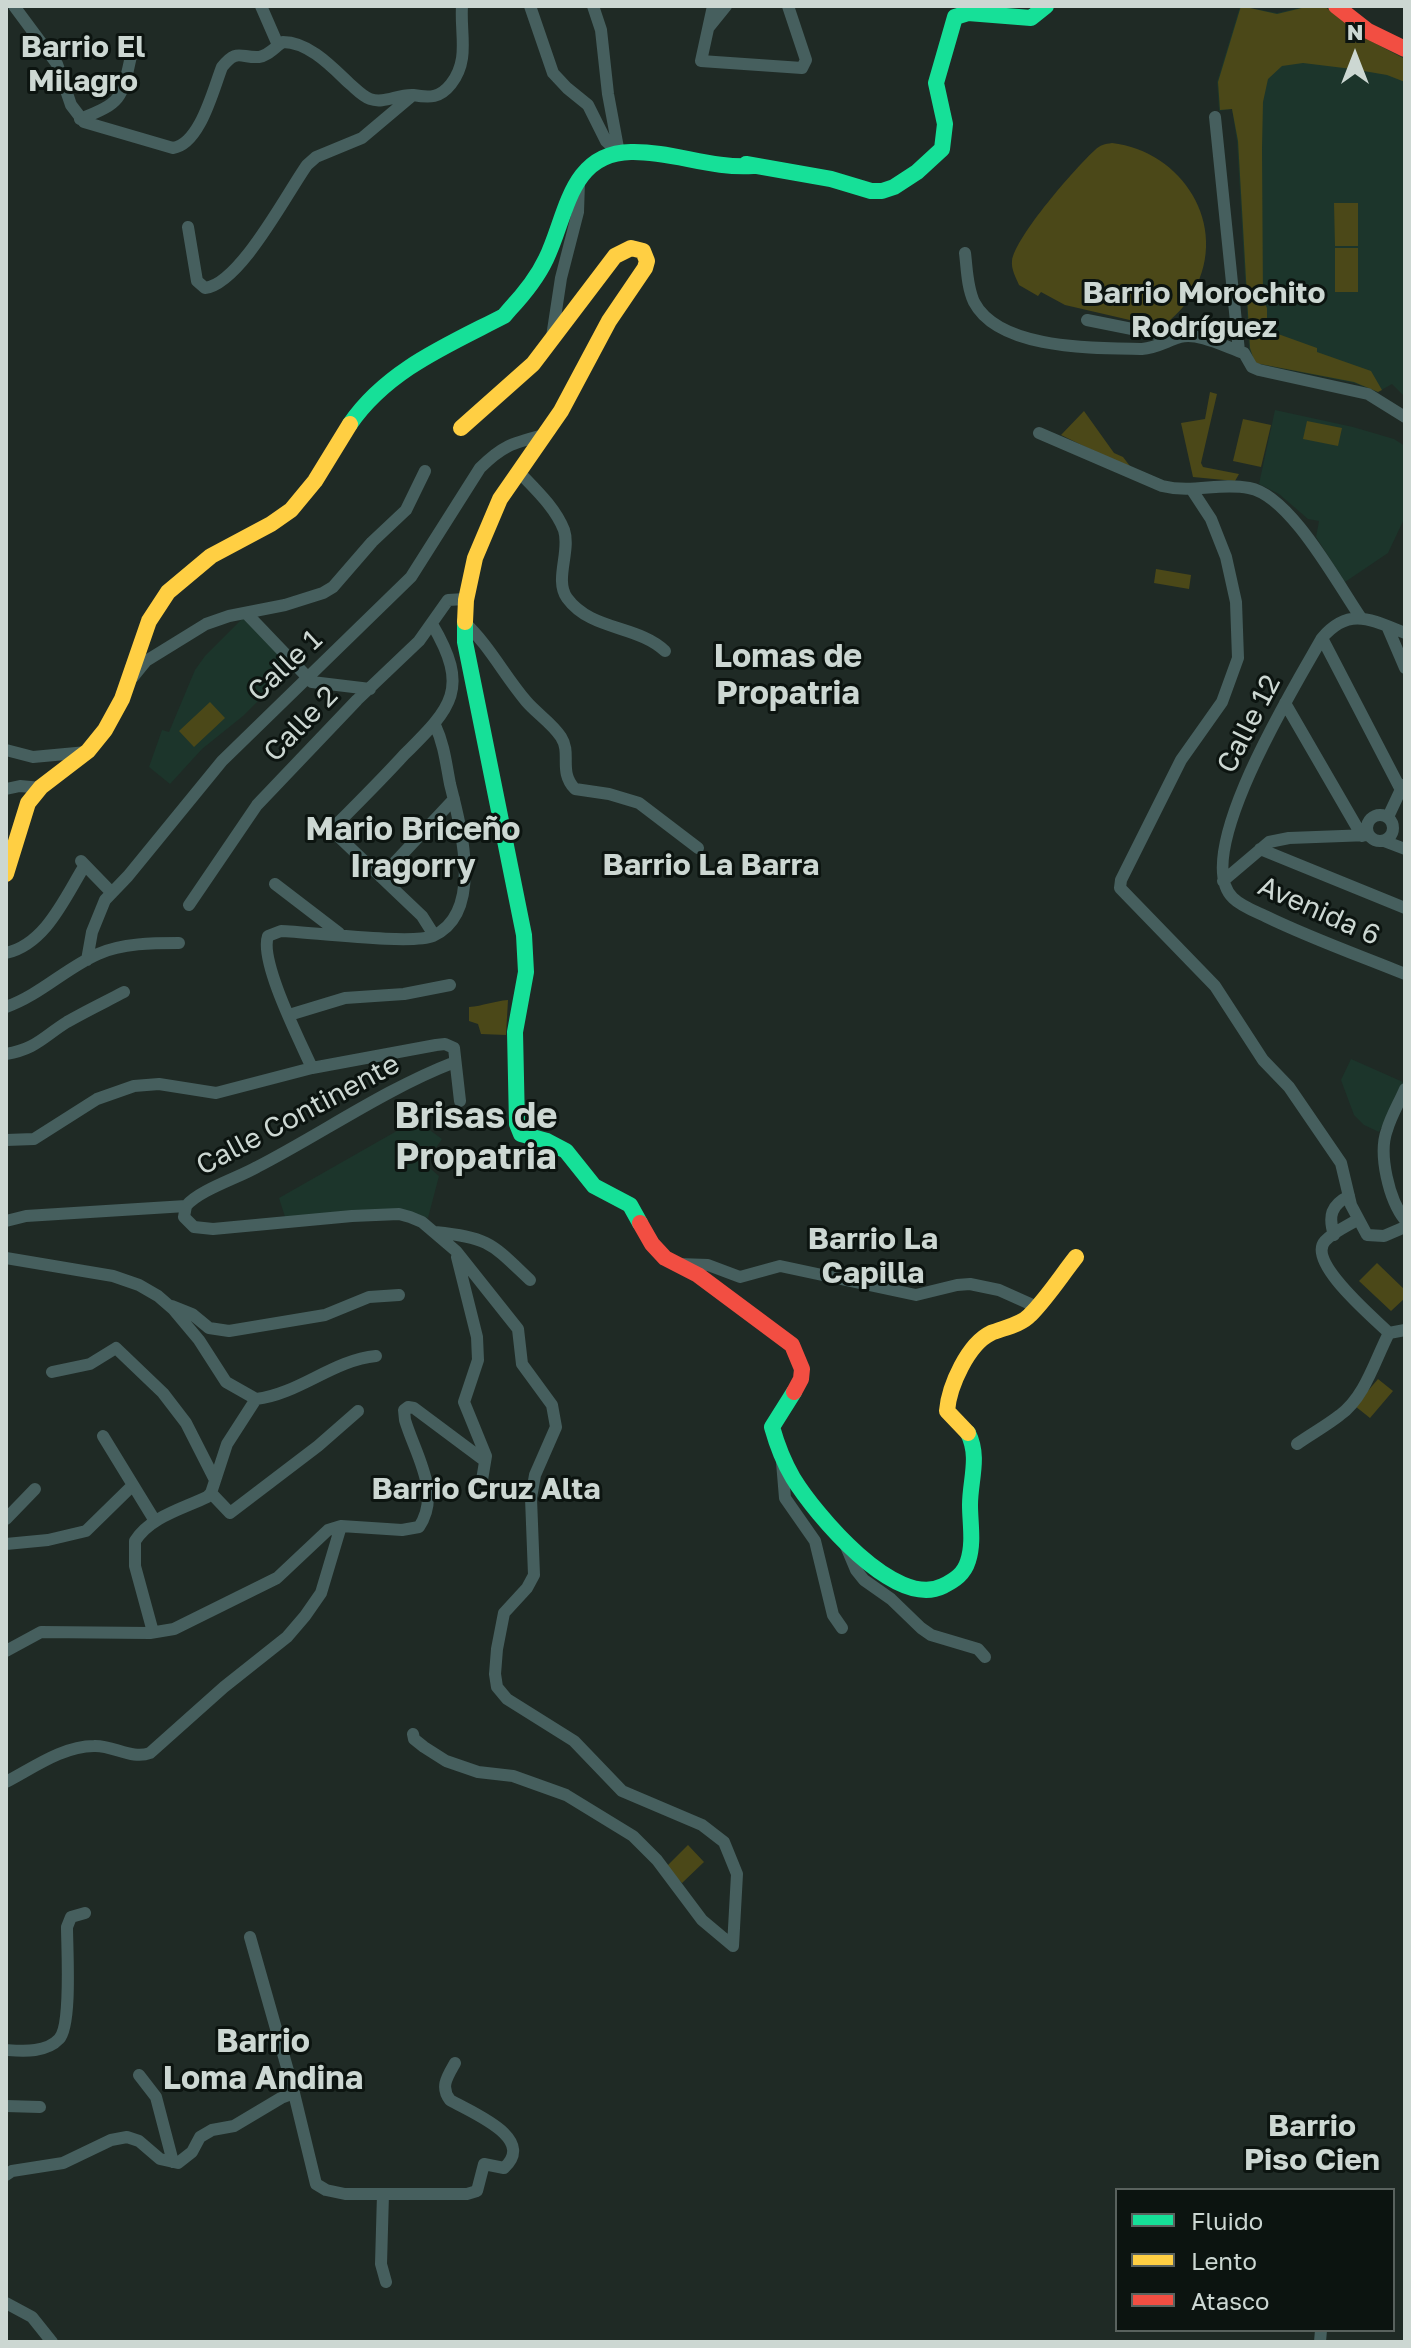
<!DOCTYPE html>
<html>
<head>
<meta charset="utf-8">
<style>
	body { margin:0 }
	#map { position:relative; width:1411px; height:2348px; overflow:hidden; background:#1f2a25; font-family:"Golos Text",sans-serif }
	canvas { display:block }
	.frame { position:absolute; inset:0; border:8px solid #ccd7d2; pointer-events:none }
	.legend { position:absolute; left:1115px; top:2188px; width:280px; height:144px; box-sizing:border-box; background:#0c1410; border:2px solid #59625e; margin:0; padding:10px 14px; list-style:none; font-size:24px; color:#ccd7d2 }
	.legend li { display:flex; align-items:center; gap:16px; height:40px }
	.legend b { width:40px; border:2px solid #59625e }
	.north { position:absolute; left:1315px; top:16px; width:80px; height:80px; -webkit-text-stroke:6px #0c1410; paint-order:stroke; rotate:0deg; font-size:22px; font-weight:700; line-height:32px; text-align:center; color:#ccd7d2 }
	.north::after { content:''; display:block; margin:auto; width:28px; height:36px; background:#ccd7d2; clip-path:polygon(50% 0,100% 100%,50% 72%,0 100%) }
</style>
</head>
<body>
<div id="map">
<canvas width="1411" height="2348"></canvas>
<div class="frame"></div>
<ul class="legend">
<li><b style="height:10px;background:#16e098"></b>Fluido</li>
<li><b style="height:10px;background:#ffcf43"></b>Lento</li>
<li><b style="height:10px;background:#f24e42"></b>Atasco</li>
</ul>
<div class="north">N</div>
</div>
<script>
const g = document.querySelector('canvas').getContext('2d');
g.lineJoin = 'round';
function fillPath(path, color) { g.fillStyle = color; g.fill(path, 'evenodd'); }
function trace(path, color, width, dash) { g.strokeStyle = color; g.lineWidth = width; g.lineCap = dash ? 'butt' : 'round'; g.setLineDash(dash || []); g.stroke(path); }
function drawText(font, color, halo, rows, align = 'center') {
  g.font = font + ' "Golos Text",sans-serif'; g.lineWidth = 6; g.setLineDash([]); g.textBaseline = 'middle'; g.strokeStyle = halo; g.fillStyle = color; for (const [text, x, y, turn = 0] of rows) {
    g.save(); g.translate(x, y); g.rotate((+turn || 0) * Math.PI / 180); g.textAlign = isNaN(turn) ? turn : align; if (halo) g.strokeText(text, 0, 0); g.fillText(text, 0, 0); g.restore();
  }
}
const built = new Path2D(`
	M1240,6l37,7 30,-7h18l38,30 42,22v339l-13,-13 -14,8 -24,-9 -100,-20 -5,-15 -12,-206 -5,-33 -13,2 -2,-29z
	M1275,410l78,17 41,12 11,7v71l-17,36 -43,29 -29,-45 3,-16 -11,-2 -29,-25 -20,-10z
	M244,617l42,46 -14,14 5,5 -34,34 -41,33 -32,35 -21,-17 13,-37 7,2 26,-62 10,-14z
	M1351,1059l52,23 -24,50 -15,-7 -10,-10 -13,-35z
	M416,1120l26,19 -17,25 14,12 -11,42 -11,-4 -131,6 -7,-22z`);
const green = new Path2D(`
	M1241,6l36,8 33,-8h14l39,31 42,22v23l-18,-7 -35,-6 -49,-6 -21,3 -14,13 -5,23 -1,46 1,152 4,8v22l50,18v4l54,19 11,19 -4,2 -24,-10 -99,-19 -5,-15 -12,-207 -6,-32 -12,1 -2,-28z
	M1112,143c70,8 118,82 82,148 -8,14 -20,28 -34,36l-95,-22 -24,-13 -3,4 -19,-11c-3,-7 -8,-16 -7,-24 3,-24 64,-94 83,-111 5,-5 10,-6 17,-7z
	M1334,203h24v43h-23z
	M1335,248h23v44h-23z
	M1210,392l7,2 -16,69 2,4 36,7 -4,7 -42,-4 -12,-54 24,-4z
	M1084,411l30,42 9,4 10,13 -72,-35z
	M1243,419l28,6 -10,42 -28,-6z
	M1307,421l35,7 -4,18 -35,-7z
	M1156,569l35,6 -2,14 -35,-6z
	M210,702l15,16 -31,29 -15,-16z
	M508,1000l-2,35 -25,-1 -3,-10 -9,-3v-14c14,-1 25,-6 39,-7z
	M1377,1263l28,27v8l-14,13 -32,-30z
	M1378,1379l15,12 -23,27 -15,-12z
	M688,1845l16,17 -22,21 -16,-16z`);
const street = new Path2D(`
	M14,6l43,58 14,41 13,17 89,26c27,-4 40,-58 49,-81 15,-19 18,-9 37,-10 9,-1 16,-10 24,-15 26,0 49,25 67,42 6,5 12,12 20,15 14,5 28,-5 43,-4 17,3 27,3 38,-11 19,-24 9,-50 11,-78
	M261,6l17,39
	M530,6l23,67 14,15 21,17 18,36 13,12
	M593,6l8,24 7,64 11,59
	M713,6l-12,55 101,7 4,-8 -18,-54
	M709,27l17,-21
	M1215,117l24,234
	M80,119c42,-16 42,-21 51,-63
	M188,227l9,54 8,7c35,-4 82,-95 102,-123l9,-8 46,-19 51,-43
	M965,253c2,16 2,34 9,49 25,48 120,46 168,47 14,-1 25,-8 38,-12 18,-5 46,10 64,16l8,14 7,3 109,24 37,23
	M1087,320l90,18
	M552,337l9,-59 17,-66 1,-30
	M1039,433l123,53c32,8 56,-4 87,2 41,7 88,95 112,130
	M518,471c17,18 37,36 46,59 7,21 -10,50 3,68 24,33 71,27 98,53
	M1192,490l19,29 15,38 10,45 2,56 -16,44 -41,58 -60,120 -1,8 95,98 48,74 26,27 52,76 10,42 16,30 17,1 21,-9
	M246,613l66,69 58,7
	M464,622c25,23 40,53 62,79 10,12 26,22 35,36 11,17 -3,34 14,52l34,5 30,9 59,45
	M432,624c39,66 19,84 -29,132 -21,23 -43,45 -65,67l-2,8 4,7 82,78 12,19
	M1387,626l18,42
	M1405,633c-33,-13 -56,-27 -83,5 -24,43 -133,218 -89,260 8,8 21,13 32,18 45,22 93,39 140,58
	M1322,638l79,152 4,1
	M133,677l13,-16 60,-37 23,-8 56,-11 38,-12 10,-6 39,-45 34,-32 19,-39
	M1285,703l77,133
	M6,750l27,7 54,-5
	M6,789l14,-3 21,2
	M1367 828a13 13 0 1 1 26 0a13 13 0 1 1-26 0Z
	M1388,817l15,-32
	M1384,841l21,8
	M1260,849l145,59
	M81,861l31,32
	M381,877l73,-78
	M1223,881l46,-39 20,-4 80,-3
	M275,884l64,49
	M189,905l68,-100 100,-105 62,-59 29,-41 17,-1
	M6,953c40,-9 59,-56 79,-88
	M87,960l5,-28 13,-32 23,-24 94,-115 189,-184 69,-109c23,-23 33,-25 64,-33
	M6,1007c34,-12 60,-39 92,-53 24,-11 56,-11 81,-11
	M289,1015l56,-17 59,-4 46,-9
	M6,1054c30,-5 37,-17 61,-32 19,-11 38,-20 57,-30
	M455,1062c-70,27 -132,71 -198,105 -19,11 -58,23 -71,39l-2,11 10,10 19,2 139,-13 47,-2 11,3 12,5 34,29 62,78 4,35 30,41 4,22 -21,48 -4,23 3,77 -7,13 -23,25 -7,36 -2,25 2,13 10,12 67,42 48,50 80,34 22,17 13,32 -4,72
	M312,1068c-12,-27 -53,-107 -44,-132l13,-5c29,1 131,14 152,5 52,-23 27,-113 17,-152 -4,-21 -6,-40 -15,-59
	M1405,1089c-6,14 -14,27 -18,41 -9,24 2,70 18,90
	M6,1140l28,-1 63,-40 37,-13 25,-2 57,9 96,-25 124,-23 9,-1 9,4 6,53
	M1357,1220c-10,6 -24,12 -32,21 -19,21 49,77 64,92
	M6,1221l20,-5 160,-10
	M435,1232c55,6 56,11 95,48
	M1334,1235c-6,-19 -3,-30 15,-39
	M457,1257l20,80 1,23 -14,42 22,54 -4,24
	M6,1258l107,18 26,9 19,11 15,13 26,31 27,42 30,17
	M678,1264l30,1 32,12 40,-11 136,29 41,-10 13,-1 29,6 38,17
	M172,1306l20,8 17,14 20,3 96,-16 44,-18 30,-2
	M1389,1333l16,-3
	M52,1372l38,-8 26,-16 47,45 23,30 29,57
	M256,1399c43,-5 77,-39 120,-43
	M103,1436l52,85
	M1297,1444c14,-10 29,-18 43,-29 25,-18 35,-55 49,-82
	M782,1462l3,36 30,43 18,74 9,13
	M211,1493l19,20 88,-67 40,-35
	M6,1519l29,-30
	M6,1544l42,-4 38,-9 47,-46
	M845,1544l11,26 8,10 27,19 30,29 10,7 47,14 7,8
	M153,1632l-18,-66v-25c15,-24 47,-32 72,-44l4,-4 16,-49 29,-45
	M6,1651l35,-19 109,1 24,-4 103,-51 51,-48 13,-4 61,4 17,-3c23,-34 -4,-73 -14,-107l-1,-10 4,-3 6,1 71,53
	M413,1734l1,5 10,8 22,14 32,11 35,4 53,19 67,41 24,24 45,60 31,26
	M6,1782c27,-14 57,-36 88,-36 19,-1 38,14 56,7l74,-66 63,-50 18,-21 16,-23 20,-67
	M250,1937l42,148 24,99 10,6 19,4h122l10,-3 7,-27 20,4c33,-30 -32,-55 -54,-68 -10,-13 -3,-23 5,-37
	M6,2050c17,1 40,3 53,-11 13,-13 8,-90 8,-112l4,-10 14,-4
	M139,2075l17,22 17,65
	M6,2106l34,1
	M6,2175l6,-4 51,-8 48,-23 16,-3 12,4 21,18 18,4 14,-11 8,-15 12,-7 22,-4 47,-28 13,-5
	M383,2194l-2,70 5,18
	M6,2303l26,14 20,25
	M1320,2342l1,-12`);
const fast = new Path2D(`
	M746,164l85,15 40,12h11l12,-4 23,-15 25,-23 3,-25 -9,-41 19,-66 13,-4 63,5 15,-12
	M350,424c37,-54 98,-79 154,-108l6,-7c14,-15 27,-31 36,-50 21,-43 23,-106 85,-107 41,-1 80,17 122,14
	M465,622v20l59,293 2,37 -11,60 2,92 4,10 26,7 19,10 28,35 36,19 10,18
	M794,1392l-22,35c5,18 11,34 21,51 22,36 102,132 150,108 12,-6 21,-12 25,-25 6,-18 2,-38 2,-56 0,-25 10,-48 -2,-72`);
const slow = new Path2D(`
	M461,428l72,-64 82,-108 16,-8 12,3 4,10 -2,7 -36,53 -48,90 -61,88 -25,59 -9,42 -1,22
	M6,874l22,-71 13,-16 47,-36 17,-21 17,-31 27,-78 19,-29 43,-36 60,-32 20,-14 24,-29 35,-57
	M968,1433l-21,-22c2,-25 21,-67 44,-78 12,-5 30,-8 39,-18 17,-17 31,-39 46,-58`);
const jam = new Path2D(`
	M1336,6l32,25 37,18
	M640,1223l12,21 13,14 33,17 94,70 10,24 -1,10 -7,13`);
const streetNames = [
	["Calle 1",285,666,-43],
	["Calle 2",301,724,-46],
	["Calle 12",1249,724,-63],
	["Avenida 6",1319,911,24],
	["Calle Continente",298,1115,-28]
];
const neighbourhoodNames = [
	["Barrio El",83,47],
	["Milagro",83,81],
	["Barrio Morochito",1204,293],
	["Rodríguez",1204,327],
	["Barrio La Barra",711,865],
	["Barrio La",873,1239],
	["Capilla",873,1273],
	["Barrio Cruz Alta",486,1489],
	["Barrio",1312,2126],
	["Piso Cien",1312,2160]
];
const quarterNames = [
	["Lomas de",788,657],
	["Propatria",788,694],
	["Mario Briceño",413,830],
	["Iragorry",413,867],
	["Barrio",263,2042],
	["Loma Andina",263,2079]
];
const districtNames = [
	["Brisas de",476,1117],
	["Propatria",476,1158]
];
fillPath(built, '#1c352b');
fillPath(green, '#4b4818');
trace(street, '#465f5e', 12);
trace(fast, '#16e098', 16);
trace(slow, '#ffcf43', 16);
trace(jam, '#f24e42', 16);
drawText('28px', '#ccd7d2', '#0c1410', streetNames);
drawText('bold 30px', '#ccd7d2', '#0c1410', neighbourhoodNames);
drawText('bold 32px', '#ccd7d2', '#0c1410', quarterNames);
drawText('bold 36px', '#ccd7d2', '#0c1410', districtNames);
</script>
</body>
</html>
